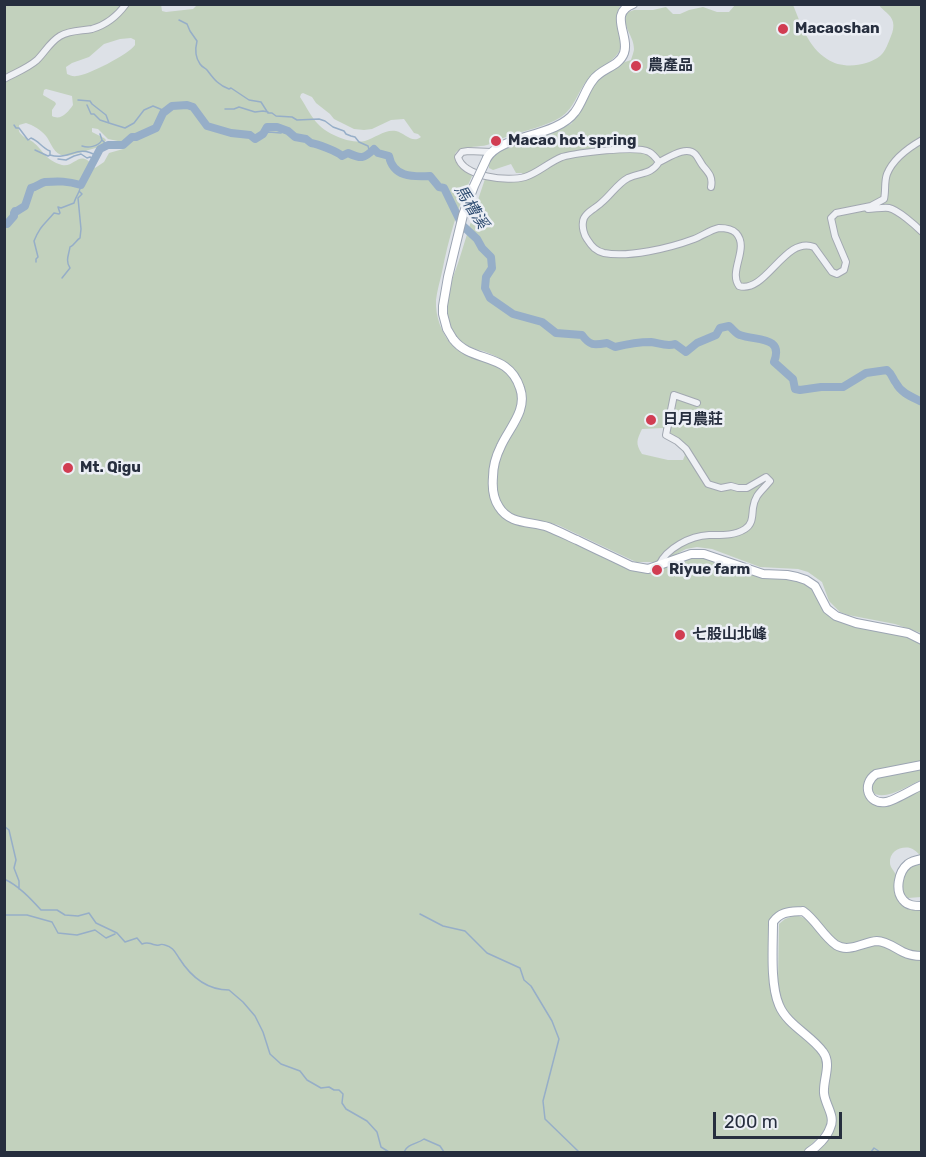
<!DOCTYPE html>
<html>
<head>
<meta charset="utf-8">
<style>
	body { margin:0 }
	#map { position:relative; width:926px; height:1157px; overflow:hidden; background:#dde1e7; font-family:Rubik,sans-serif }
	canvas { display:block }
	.frame { position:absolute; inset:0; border:6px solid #262e3e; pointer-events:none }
	.scale { position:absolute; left:713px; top:1112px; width:129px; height:27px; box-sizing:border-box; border:3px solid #262e3e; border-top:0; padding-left:8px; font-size:18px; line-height:21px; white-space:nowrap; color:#262e3e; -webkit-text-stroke:4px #eceff5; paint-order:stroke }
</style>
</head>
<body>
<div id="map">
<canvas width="926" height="1157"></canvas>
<div class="frame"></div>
<div class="scale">200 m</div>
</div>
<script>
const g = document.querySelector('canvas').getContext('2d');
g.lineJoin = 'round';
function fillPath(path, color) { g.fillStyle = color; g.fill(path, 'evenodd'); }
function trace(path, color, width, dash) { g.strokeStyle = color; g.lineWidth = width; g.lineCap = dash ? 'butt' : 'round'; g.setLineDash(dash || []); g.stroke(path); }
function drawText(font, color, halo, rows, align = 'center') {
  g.font = font + ' Rubik,"Noto Sans TC",sans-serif'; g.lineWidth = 5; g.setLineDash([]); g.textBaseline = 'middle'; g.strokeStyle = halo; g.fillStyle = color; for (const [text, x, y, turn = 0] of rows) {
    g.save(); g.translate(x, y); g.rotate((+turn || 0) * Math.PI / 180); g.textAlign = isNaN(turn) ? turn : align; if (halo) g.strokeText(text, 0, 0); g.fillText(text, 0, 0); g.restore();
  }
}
const green = new Path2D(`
	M161,4l1,7 4,1 27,-3 5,-5 423,1c-10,13 1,29 -1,44 -2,9 -22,21 -30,28 -12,12 -14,30 -29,40 -16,10 -35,13 -52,19 -8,2 -14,7 -22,9 -8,2 -19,1 -27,5 -3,1 -5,2 -5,6 -1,12 13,12 17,20 -14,30 -24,64 -30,96 -2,9 -5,19 -6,28 -1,16 6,35 17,46 5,6 13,8 21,11 26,9 45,18 45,49l-29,67 12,43 45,13 88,41 51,-13 18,-1 93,23 16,8 18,29 73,19 17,8v118c-7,2 -15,5 -23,7 -15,2 -38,1 -34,24 1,8 5,9 13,12l44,-18v70c-3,-3 -7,-7 -11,-8 -10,-2 -21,4 -20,15 0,5 5,8 6,13 2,5 2,13 2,19l23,13v44l-17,-3 -15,-7 -44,3 -6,-1 -45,-36 -10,1 -11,8 3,88 45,47 2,5 6,63 -4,10 -21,22h-799l-1,-1147zM131,38l4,2v5c-6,9 -48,31 -59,31 -3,1 -6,-1 -9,-2l-1,-7 6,-4 17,-6 15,-13 16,-5zM46,89l26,7 1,9c-5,7 -12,16 -21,11v-6l4,-6 -1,-2 -12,-7 1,-5zM303,93l9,4 4,6 14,11 4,5 20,10 10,1 8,-1 19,-9 13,-1 10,14 4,1 3,3c-9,7 -16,-4 -25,-6 -11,-2 -21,7 -31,10 -14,3 -37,-6 -47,-17 -7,-7 -12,-18 -18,-27l1,-3zM26,123c7,2 15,7 20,13 6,8 7,18 19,20 7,0 29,-8 37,-10l4,-6 -2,-2 -12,-6v-4l6,1 10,10 15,3 3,3 -3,4 -14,4 -5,9 -9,6c-16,-21 -19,0 -33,-3 -17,-5 -18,-14 -29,-23 -4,-3 -9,-4 -12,-8 -3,-3 -2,-5 -2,-9z
	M735,5h58c8,19 15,42 34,54 14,10 39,8 53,-3 6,-5 8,-13 11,-20 2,-5 3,-9 2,-14 -2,-8 -10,-11 -14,-17h42v628l-26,-9 -47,-9 -8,-3 -11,-11 -7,-19 -14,-10 -10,-3 -38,-2 -48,-18 -15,-2 -11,2 -13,7 -19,6h-18l-78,-37c-14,-5 -31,-3 -44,-10 -28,-13 -20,-45 -9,-67 4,-10 11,-18 16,-28 4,-10 6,-25 2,-35 -6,-19 -23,-28 -40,-34 -4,-1 -9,-2 -13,-4 -15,-7 -24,-26 -23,-41 0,-16 8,-33 13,-49 8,-26 16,-52 25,-78l38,-4 -1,-2h-6l-5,-9 -18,6 -4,-2c0,-4 -1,-6 2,-9 9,-13 63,-29 80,-35l5,-7 20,-38 20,-14 15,-5c1,-3 3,-9 3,-11 0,-13 -12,-22 -8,-36l8,-3h19l13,-3 7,7h7l9,-4 14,-3 14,5h12zM663,428c1,14 7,11 16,18 2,2 5,7 6,9l-2,5h-15l-26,-6c-7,-11 -5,-14 0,-25z
	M921,766v14c-13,6 -37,22 -49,12l-1,-4 3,-10z
	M921,861v36l-13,1c-11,-8 -5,-18 -2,-30z
	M796,915l14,5 27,29 42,-5 42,14v194h-109l17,-18 -1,-34 -6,-55 -34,-32 -8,-15 -2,-16 1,-58 6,-5z`);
const stream = new Path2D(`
	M179,20l8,4 3,7 7,10c-2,8 -2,16 3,23 2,3 5,4 7,6 7,9 11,15 22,19l2,-1 18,12 12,2 7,11h4l4,3 16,1 5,3 22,-1 6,2 8,6 11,4 2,3 5,2 4,1 4,5 9,4 2,7
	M78,100l12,1 2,3 14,11 3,8 16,5 9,-5 10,-13 9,-4 12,5
	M87,105l4,9h3l6,6 9,3
	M225,109h9l5,-2 16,5 8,-1 5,1
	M14,125l2,3h3l9,12 3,-2c8,3 11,10 19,13v4c20,6 27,-12 47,1
	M100,134l2,6
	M263,134l6,-2 12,1 3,-3
	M82,146c6,2 16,1 20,-6l5,5
	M35,150l13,6 2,-1
	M58,159l8,1 8,-4 7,-2 6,4 3,-1 5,3
	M36,262v-3l2,-2 -4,-16c6,-15 10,-16 20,-28l5,1 1,-1 -2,-6 3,1 13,-5c1,-5 6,-11 7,-18
	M62,278l8,-10c-5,-7 -1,-14 0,-21 5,-2 6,-7 10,-9l1,-9 -3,-31 4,-4 -2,-2
	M4,826l5,4 7,30 -2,8 5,13v8
	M4,879c14,6 27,20 37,31h16l8,5 13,1 11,-3 7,10 21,10 8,9 12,-4 5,6c7,-3 7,0 14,1 6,1 3,-2 9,0 8,2 10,7 14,13 12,19 28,32 50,32l14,12 12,14 8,16 7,22 11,10 19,7 7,9 14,8 8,-1 5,3h5l4,4 -1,9 4,6 21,12 10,11 4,15 8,5
	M420,914l23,12 22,5 22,22 33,15 4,12 7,6 21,35 7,18 -16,62 2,18 34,33
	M4,915h23l25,7 6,11 19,2 18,-5 11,8 9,-4
	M404,1152c3,-8 13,-8 20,-13l16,7 4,6
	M871,1152l3,-4 6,4`);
const river = new Path2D(`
	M4,224h3l7,-8v-3l1,-2h2l8,-5 6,-18c6,-1 9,-5 14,-6 14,-1 22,-1 36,3l19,-36 8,-4h15l9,-8h4l20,-9 7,-15 9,-7 15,-1 6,2 14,19 24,7 19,2 5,4 8,-5 4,-7h10l11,4 7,6 11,2 5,4c6,1 26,8 31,13l6,-3c13,6 16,6 26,-4l4,4 11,3c4,21 23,21 41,20l9,11 5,1 18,37 15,14 5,9 9,9 1,11 -6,9 -1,11 5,10 23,16 29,8 14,11 26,2c8,11 12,10 25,8l8,4c12,-3 23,-5 36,-5 8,1 16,5 24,2l11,8 11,-9 19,-8 4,-7 9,-2c4,3 7,8 11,9 17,6 44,1 34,27l19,17 2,10 5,1 21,-3h22l23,-14 21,-3c6,5 5,8 9,13 5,10 16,14 26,19`);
const minor = new Path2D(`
	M4,79c11,-6 24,-11 33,-19 8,-8 13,-18 23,-24 10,-6 21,-5 32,-7 14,-4 26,-14 34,-25
	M491,152l-23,-1 -6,1 -4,5c5,20 50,25 67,20 13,-4 24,-15 37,-20 14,-4 75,-12 87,-5 4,2 7,6 10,10 -8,13 -18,10 -31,16 -11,6 -17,17 -27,25 -4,4 -10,7 -14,11 -2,2 -4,5 -4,8 -1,5 1,13 4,17 5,8 9,12 17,14 24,5 66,-5 90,-14 8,-3 16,-9 25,-11 6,0 13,1 17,5 14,15 -8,38 3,53 27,8 46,-51 75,-39l18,25 5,2 7,-4 2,-8 -11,-26 -4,-18 5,-5 35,-7 13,-7c2,-8 0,-17 3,-25 6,-15 21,-26 35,-34
	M659,162c9,-4 27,-17 36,-8 3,3 5,8 8,12 6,7 10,11 8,21
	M868,209c6,0 16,-2 21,-1 9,2 26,17 33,24
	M659,565c8,-17 31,-29 50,-30 12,0 25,1 36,-6 8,-5 7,-13 8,-21 2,-14 9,-17 17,-27l-4,-4 -19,11h-9l-7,-2 -10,2 -13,-4 -22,-35 -9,-8 -11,-6 8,-40 23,8`);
const major = new Path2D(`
	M487,158c15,-24 69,-20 88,-46 7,-9 11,-24 18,-32 8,-12 26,-13 31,-27 6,-17 -16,-40 9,-49
	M453,339c19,25 55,12 67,49 8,22 -11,40 -19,58 -5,10 -8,20 -8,31 -1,11 0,21 6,30 11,18 32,14 49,20 10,4 20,9 29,13 18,9 36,17 54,26l17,3 43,-15h13l59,20 24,1 10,2 9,3 9,6 12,23 9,7 20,7 52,10 14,7
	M922,765l-46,9c-15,10 -8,31 10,28 8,-1 27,-13 36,-17
	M922,859c-5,1 -10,2 -14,5 -10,8 -13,27 -5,36 5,6 12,6 19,6
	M809,1152c8,-5 18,-15 21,-24 6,-12 -5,-23 -6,-35 -1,-14 8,-29 -1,-41 -12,-17 -36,-27 -44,-47 -9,-21 -6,-59 -6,-83 8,-11 17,-10 30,-11 13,9 20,25 33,34 13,8 27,-3 41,-4 9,0 18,7 26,11 6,3 12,4 19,4`);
const majorBridge = new Path2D(`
	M453,339l-6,-10 -4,-15v-8l5,-29 15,-62 11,-29 13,-28`);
const markers = [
	[783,29,6,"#d13d52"],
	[636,66,6,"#d13d52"],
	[496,141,6,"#d13d52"],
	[651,420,6,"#d13d52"],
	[68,468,6,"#d13d52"],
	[657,570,6,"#d13d52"],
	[680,635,6,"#d13d52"]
];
const poiNames = [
	["Macaoshan",795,29],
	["農產品",648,66],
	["Macao hot spring",508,141],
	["日月農莊",663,420],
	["Mt. Qigu",80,468],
	["Riyue farm",669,570],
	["七股山北峰",692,635]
];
const waterNames = [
	["馬槽溪",471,207,58]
];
fillPath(green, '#c2d1bd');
trace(stream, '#96aec8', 1.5);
trace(river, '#96aec8', 8);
trace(minor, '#a2a8b1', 8);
trace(major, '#9ca5b3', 10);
trace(minor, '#eff1f5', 6);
trace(major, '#fff', 8);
trace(majorBridge, '#9ca5b3', 10, []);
trace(majorBridge, '#fff', 8);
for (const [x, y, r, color] of markers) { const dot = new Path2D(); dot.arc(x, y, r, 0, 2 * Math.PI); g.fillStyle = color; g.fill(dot); trace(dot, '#eceff5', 2); }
drawText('bold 15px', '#262e3e', '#eceff5', poiNames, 'left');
drawText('italic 16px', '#2f4d72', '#eceff5', waterNames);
</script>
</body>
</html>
